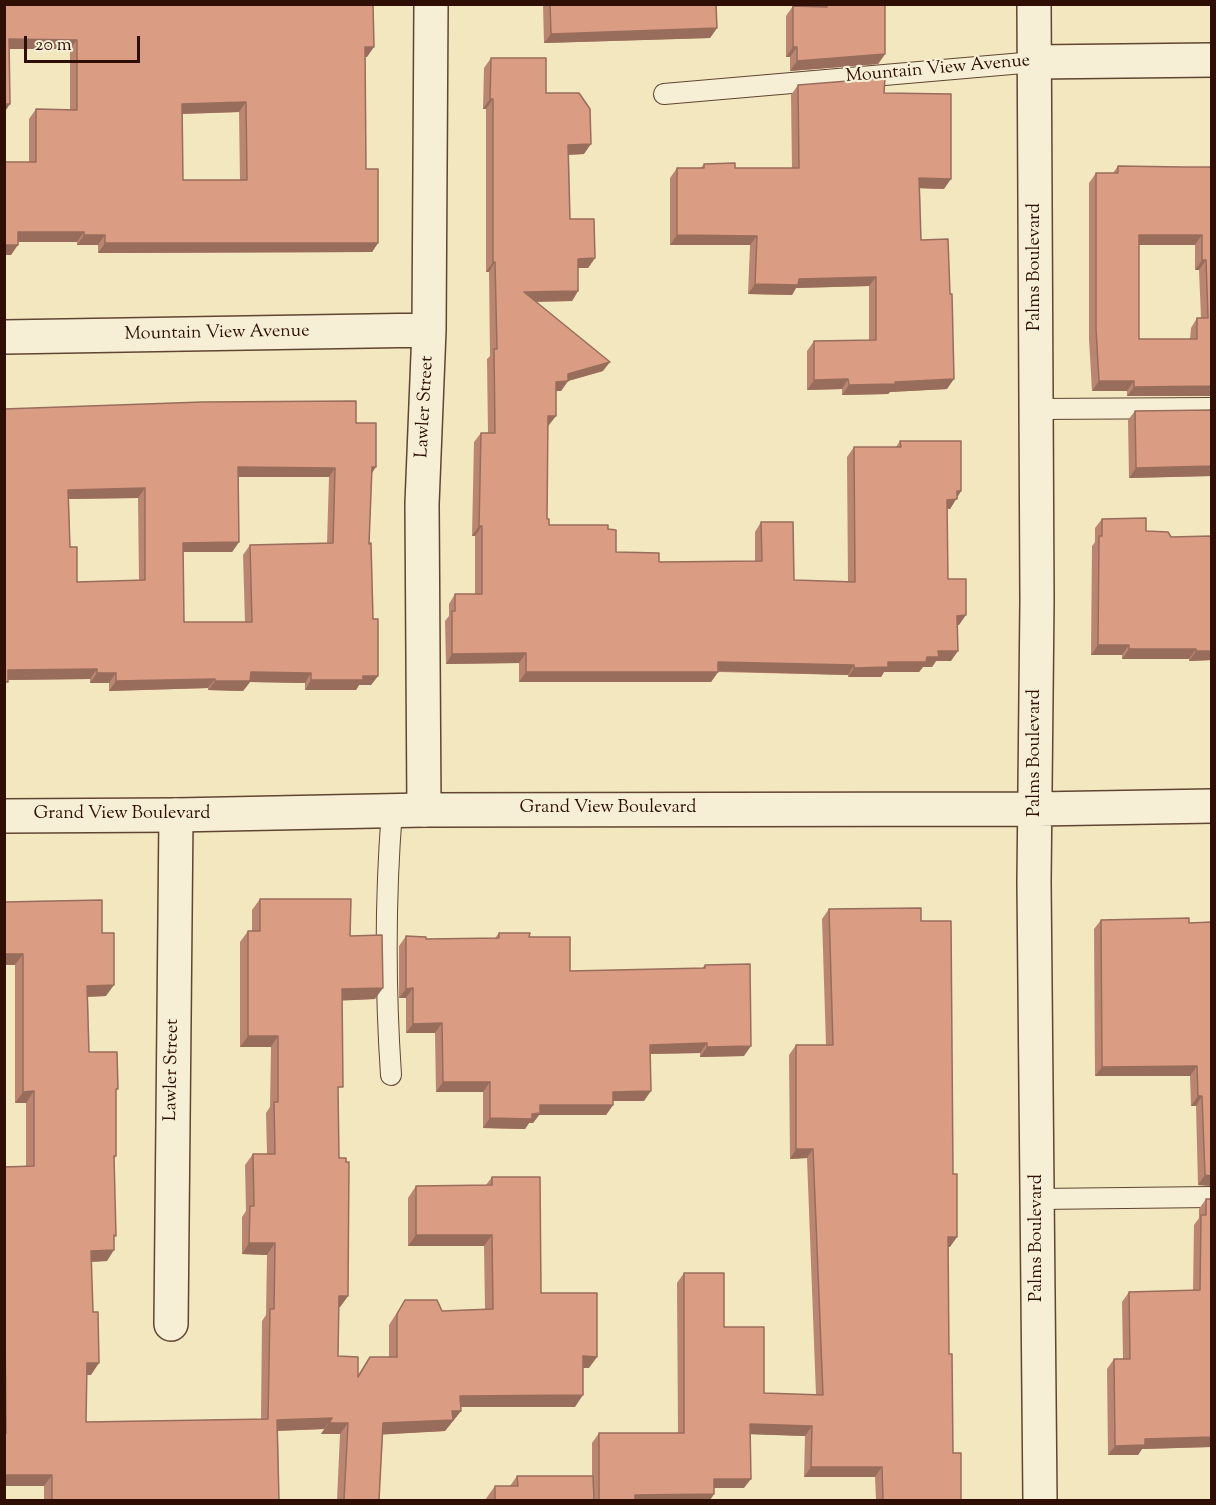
<!DOCTYPE html>
<html>
<head>
<meta charset="utf-8">
<style>
	body { margin:0 }
	#map { position:relative; width:1216px; height:1505px; overflow:hidden; background:#f2e7be; font-family:"Sorts Mill Goudy",serif }
	canvas { display:block }
	.frame { position:absolute; inset:0; border:6px solid #2f0f04; pointer-events:none }
	.scale { position:absolute; left:24px; top:36px; width:116px; height:27px; box-sizing:border-box; border:3px solid #2f0f04; border-top:0; padding-left:8px; font-size:18px; line-height:21px; white-space:nowrap; color:#2f0f04; -webkit-text-stroke:4px #f7efd5; paint-order:stroke }
</style>
</head>
<body>
<div id="map">
<canvas width="1216" height="1505"></canvas>
<div class="frame"></div>
<div class="scale">20 m</div>
</div>
<script>
const g = document.querySelector('canvas').getContext('2d');
g.lineJoin = 'round';
function trace(path, color, width, dash) { g.strokeStyle = color; g.lineWidth = width; g.lineCap = dash ? 'butt' : 'round'; g.setLineDash(dash || []); g.stroke(path); }
function fillPath(path, color) { g.fillStyle = color; g.fill(path, 'evenodd'); }
function drawText(font, color, halo, rows, align = 'center') {
  g.font = font + ' "Sorts Mill Goudy",serif'; g.lineWidth = 4.5; g.setLineDash([]); g.textBaseline = 'middle'; g.strokeStyle = halo; g.fillStyle = color; for (const [text, x, y, turn = 0] of rows) {
    g.save(); g.translate(x, y); g.rotate((+turn || 0) * Math.PI / 180); g.textAlign = isNaN(turn) ? turn : align; if (halo) g.strokeText(text, 0, 0); g.fillText(text, 0, 0); g.restore();
  }
}
const service = new Path2D(`
	M664,94l371,-32
	M1037,409l175,-1
	M391,1075c-6,-89 -6,-176 1,-265
	M1038,1199l174,-2`);
const minor = new Path2D(`
	M1035,62l177,-2
	M4,337l425,-7
	M424,810l-2,-306 7,-174 2,-326
	M171,1324l5,-509`);
const tertiary = new Path2D(`
	M1034,4l3,597 -3,281 6,618
	M4,816l172,-1 248,-5 613,-1 175,-3`);
const wall = new Path2D(`
	M4,4l363,53h-2l1,112 12,74 -6,9 -274,1v-8h-21v-3h-59l-7,13 18,-93v-43l7,-10 34,1v-61h-61zM239,112l1,68h-57l-1,-66z
	M543,4h173l1,24 -7,10 -166,5z
	M820,4h123l-58,1v49l-7,10 -88,7v-14h-4v-41l7,-10h27z
	M491,58l55,35 38,61 -15,1 1,64 25,39 -7,10h-10v23l-6,10 -37,1 68,69 -35,10 -7,10h-5l-7,34 -1,1 -1,93 2,6 59,4 8,23 43,10 96,-1v-29l6,-10 33,58 54,2 -1,-125 7,-10h42l4,-6 61,50 -11,18h-3l1,70 11,46h-2l-6,36h-15l-4,6h-9l-4,5h-35l-3,5h-33v-2l-130,-3 -7,10h-192v-19l-73,1 -1,-43 4,-5v-12l6,-10h20v-58h-3l2,-94 7,-9h7l-1,-74 3,-3 -1,-84h-3v-163h-3l1,-41z
	M798,85l86,8 60,96 -24,-1 1,52 26,149 -57,3 -2,2 -46,1v-6l-35,1v-39l7,-10 55,-1v-54l-73,2 -4,7 -44,-1 2,-49h-80v-67l7,-10h24l3,-4 31,4h57l-1,-73z
	M1118,166l65,1h29v229h-85v-5h-35l-3,-52v-156l7,-10h17zM1139,245h56v25h4l2,48h-4l-6,10 -1,11h-51z
	M4,409l352,14 16,51 -3,70 4,75 5,57 -7,9h-12l-3,5h-51v-7l-55,-1 -7,9 -35,-1v-2l-99,3v-8h-19v-4l-82,1zM238,477h91l-2,67 -77,1 -7,10 2,67h-61l-1,-70h49l7,-10zM138,498l1,83 -62,1 -7,-35 -1,-48z
	M1212,410v66l-83,2 -1,-58 7,-9z
	M1102,519l44,12 25,6 41,123 -23,1v-2h-67v-4h-31l1,-109 3,-4v-14z
	M260,899l90,37 25,63 -33,1 -4,93 1,65 9,138 -8,11h-1l-1,49 20,19 12,-18h19v-32l16,-25 37,11 43,-2 -1,-63h-76v-48l8,-12 70,-1 6,-8 49,116 48,75h-6l-8,39h-115l1,4 -16,20 -62,3 -4,66h-42l3,-66h-19l3,-5 -46,2 1,69h-235v-14h-40v-319l22,-1v-63h-11v-138h-11v-63l98,31 4,63 -18,1 1,55 27,41v63l-2,3v80l-7,22 -15,1 -1,113h-4l-1,47 175,-3 1,-98 4,-6 1,-60 -25,-1v-37l4,-6 -1,-46 8,-11h14l-1,-41 4,-6 1,-60h-31v-105l8,-11h4v-21z
	M829,909l92,12 29,326h-2l1,107 4,99 8,47h-85l-1,-23h-71l1,-41 -55,-2 -6,54h-30v6l-4,6h-225l10,-14h15l7,-10h75v-33l7,-10h79l-1,-150 7,-10 40,54 40,66 52,2 -9,-237 -17,1 -1,-104 7,-10h30l-4,-126z
	M1101,920l88,3 23,-1v264l-14,-1 -2,-79h-5l-1,-30h-95l-1,-147z
	M499,933l30,4 41,34 132,-3 3,-3 39,91 -44,1v-4l-50,1 -6,47h-31v4l-7,10h-67l-6,8h-4l-4,6 -42,-1v-36h-47l-1,-59h-29v-35h-7v-52l7,-10 20,3 69,-1z
	M1206,1199h6v254l-1,-6 -69,2 -4,6h-30l-1,-86 7,-10h9l-1,-57 7,-10 64,-1 1,-66 5,-7v-9z`);
const shadedWall = new Path2D(`
	M717,28l-7,10 -166,5 7,-9z
	M9,39l68,1 -7,9h-66z
	M365,47h9l-7,10h-9z
	M793,47h4l-7,10h-4z
	M885,54l-7,10 -88,7 7,-10z
	M490,99h3l-7,10h-3z
	M246,102l-7,10 -63,2 6,-10z
	M4,104h6l-6,9z
	M591,144l-7,10 -23,1 7,-10z
	M919,178l32,1 -7,10 -32,-1z
	M18,232h66l-7,10h-66z
	M84,235h21l-7,10h-21z
	M677,235l80,1 -7,9h-80z
	M1139,235h63l-7,10h-63z
	M105,243h273l-6,9 -274,1z
	M4,245h14l-7,10h-7z
	M595,258l-7,10h-17l7,-9z
	M1202,260h4l-7,10h-4z
	M493,262h2l-6,10h-3z
	M876,277l-7,9 -73,2 -4,7 -44,-1 7,-10 44,-5z
	M578,291l-6,10 -55,1 7,-10z
	M610,362l-7,9 -35,10 -7,10h-12l7,-9 12,-8z
	M848,379l-6,10 -35,1 7,-10z
	M954,379l-7,10 -57,3 -2,2 -46,1 7,-10z
	M1099,381h35l-7,10h-35z
	M1212,386v10h-85l7,-9z
	M548,416h8l-7,9 -8,1z
	M1212,466v10l-83,2 7,-10z
	M238,467l97,1 -6,9h-98z
	M372,467h4l-6,9z
	M145,488l-7,10 -76,1 6,-9z
	M957,491h4l-11,18h-10l7,-9z
	M479,526h3l-7,10h-3z
	M239,542l-7,10h-56l7,-9z
	M966,615l-7,10 -8,1 6,-10z
	M1098,645h31l-7,10h-31z
	M1129,649h67l-7,10h-67z
	M938,651h20l-7,10h-15l-4,6h-9l-4,5h-35l-3,5h-33l6,-9 73,-11z
	M1196,651h16v9l-23,1z
	M526,653l-7,10 -73,1 6,-10z
	M718,662l136,3 -6,10 -137,-4z
	M97,669l-7,10 -86,1 4,-10z
	M251,672l60,1 -6,10 -55,-1 -7,9 -35,-1 7,-9z
	M526,672h192l-7,10h-192z
	M97,673h19l-7,10h-19z
	M363,676h15l-7,9h-12l-3,5h-51l6,-10z
	M215,679l-7,9 -99,3 7,-10z
	M4,954h19l-8,11h-11z
	M114,985l-8,11 -26,1 7,-11z
	M383,988l-8,11 -41,2 8,-12z
	M413,988l-7,10h-7l7,-9z
	M442,1023l-7,10h-29l7,-9z
	M248,1036h30l-7,11h-31z
	M707,1043l-7,10 -57,1 7,-9z
	M751,1046l-7,10 -44,1 7,-10z
	M1197,1066l-7,10h-95l7,-9z
	M443,1082h47l-7,10h-47z
	M34,1091l-8,12h-11l8,-11z
	M651,1091l-7,10h-38l7,-9z
	M1198,1096h4l-6,10h-5z
	M540,1105h73l-7,10h-67l-6,8h-4l-4,6 -42,-1 7,-10z
	M796,1149h17l-6,9 -17,1z
	M1205,1175l7,1v10l-14,-1z
	M416,1235h76l-8,11h-76z
	M948,1237h9l-7,10h-9z
	M249,1243h26l-8,12 -25,-1z
	M114,1250l-7,11 -24,1 8,-11z
	M339,1296h9l-8,11h-9z
	M583,1356l14,1 -8,11h-14z
	M87,1363h12l-8,12h-12z
	M583,1395l-8,12h-123l8,-11z
	M452,1411h9l-16,20 -70,4 8,-12z
	M332,1418l-8,11 -54,2 7,-11z
	M329,1423h19l-8,11h-19z
	M750,1424l62,2 -7,10 -61,-2z
	M1212,1437l-1,10 -69,2 -4,6h-30l7,-9 30,-7z
	M811,1467h71l-7,10h-71z
	M4,1475h48l-8,11h-40z
	M714,1479h37l-7,9h-37z
	M714,1494l-4,6h-79l4,-5z`);
const building = new Path2D(`
	M4,4h369l1,43h-9l1,122h12v74h-273v-8h-21v-3h-66v13h-14v-83h32v-53l41,1v-70l-68,-1 1,65h-6zM246,102l1,78h-64l-1,-76z
	M550,4h166l1,24 -166,6z
	M827,4h58v50l-88,7v-14h-4v-41l34,1z
	M491,58h55v35h33l11,16 1,35 -23,1 2,74h24l1,39 -17,1v32l-54,1 86,70 -42,12v7l-12,1v34h-8l-1,103h2v6h59v4l8,1v22l43,1v9l103,-1 -1,-39h32l1,58 61,2 -1,-135h47l-1,-6h61v50h-4v8l-10,1 1,79h18v36l-9,1 1,35h-20l1,6h-12l-1,5h-38v5l-34,1v-3l-136,-3v10h-192v-19l-74,1v-43h3v-17h27v-68h-3l2,-93h14l-1,-84h3l-2,-87h-2v-163h-3z
	M885,78l-1,15 67,1v85l-32,-1 2,62 27,-1 2,55h2l2,85 -59,3v2l-46,1 -1,-6 -34,1v-39l62,-1v-63l-77,2 -1,6 -43,-1 2,-48 -80,-1v-67h27v-4l31,-1v5h64l-1,-83z
	M1118,166l65,1h29v219l-78,1v-6h-35l-3,-52v-156h22zM1139,235h63v25h4l2,58h-11v21h-58z
	M356,401v22h20v44h-4l-3,77 2,-1 2,76h5v57h-15v4h-52v-7l-60,-1 -1,9h-35v-2l-99,2v-8h-19v-4l-89,1v12h-4v-273l198,-7zM238,467l97,1 -2,75 -83,2 2,77h-68l-1,-79 56,-1zM145,488v92l-68,2v-35h-7l-2,-57z
	M1212,410v56l-76,2 -1,-57z
	M1146,518v13l22,1 3,5 41,-1v115h-16v-2h-67v-4h-31l1,-109h3v-17z
	M260,899h91l-1,37 32,-1 1,53 -41,1 1,98h-5l1,71h7v4h3l-1,134h-9l-1,60 20,1v20l12,-20h27v-43l8,-14h32l5,11 51,-2 -1,-74h-76v-49l76,-1v-8h48l1,116h56v64l-14,-1v39l-123,1 1,15h-9l1,9 -70,3 -4,77h-35l4,-77h-19l3,-5 -55,2 2,80h-227v-25h-48v-42h2l-1,-108h-1v-158l30,-1v-75l-11,1v-138h-19v-52l98,-2v33h12v52l-27,1 2,66h28l1,37h-2v67h-2l2,80 -2,-1v15l-23,1 2,61h5l1,51h-12l-1,59 182,-3 2,-110h4l1,-66h-26l1,-37h4l-1,-52h22l-1,-52h4v-66h-30v-105h12z
	M921,908v13h30l2,253h4v63h-9l1,117h3l1,99h8v47h-78l-1,-33h-71l1,-41 -62,-2 1,55h-37v15l-79,1v5h-36v-67h85v-160h40v54h40v66l59,2 -10,-246h-17v-104h37l-4,-136z
	M1189,918v5l23,-1v254l-7,-1 -3,-79h-4l-1,-30 -95,1 -1,-147z
	M499,933h31l-1,4h41v34l135,-3v-3l45,-1 1,82 -44,1v-4l-57,2 1,46 -38,1v13h-73v8l-8,1v5l-42,-1v-36h-47l-1,-59 -29,1v-36l-7,1v-53l20,1v2l73,-1z
	M1206,1199h6v238l-67,2v6l-30,1 -1,-87h16l-1,-67 71,-2 1,-75h5z
	M517,1476h76l1,24h-99v-14h23z`);
const streetNames = [
	["Mountain View Avenue",938,70,-5],
	["Palms Boulevard",1036,267,-90],
	["Mountain View Avenue",217,334,-1],
	["Lawler Street",426,407,-87],
	["Palms Boulevard",1036,753,-90],
	["Grand View Boulevard",608,809],
	["Grand View Boulevard",122,815],
	["Lawler Street",173,1070,-89],
	["Palms Boulevard",1038,1238,-90]
];
trace(service, '#604532', 22);
trace(minor, '#604532', 36);
trace(tertiary, '#604532', 36);
trace(service, '#f7efd5', 20);
trace(minor, '#f7efd5', 33);
trace(tertiary, '#f7efd5', 33);
fillPath(wall, '#bb8671');
fillPath(shadedWall, '#996d5c');
fillPath(building, '#da9c83');
trace(building, '#996d5c', 1.5);
drawText('18px', '#2f0f04', '#f7efd5', streetNames);
</script>
</body>
</html>
